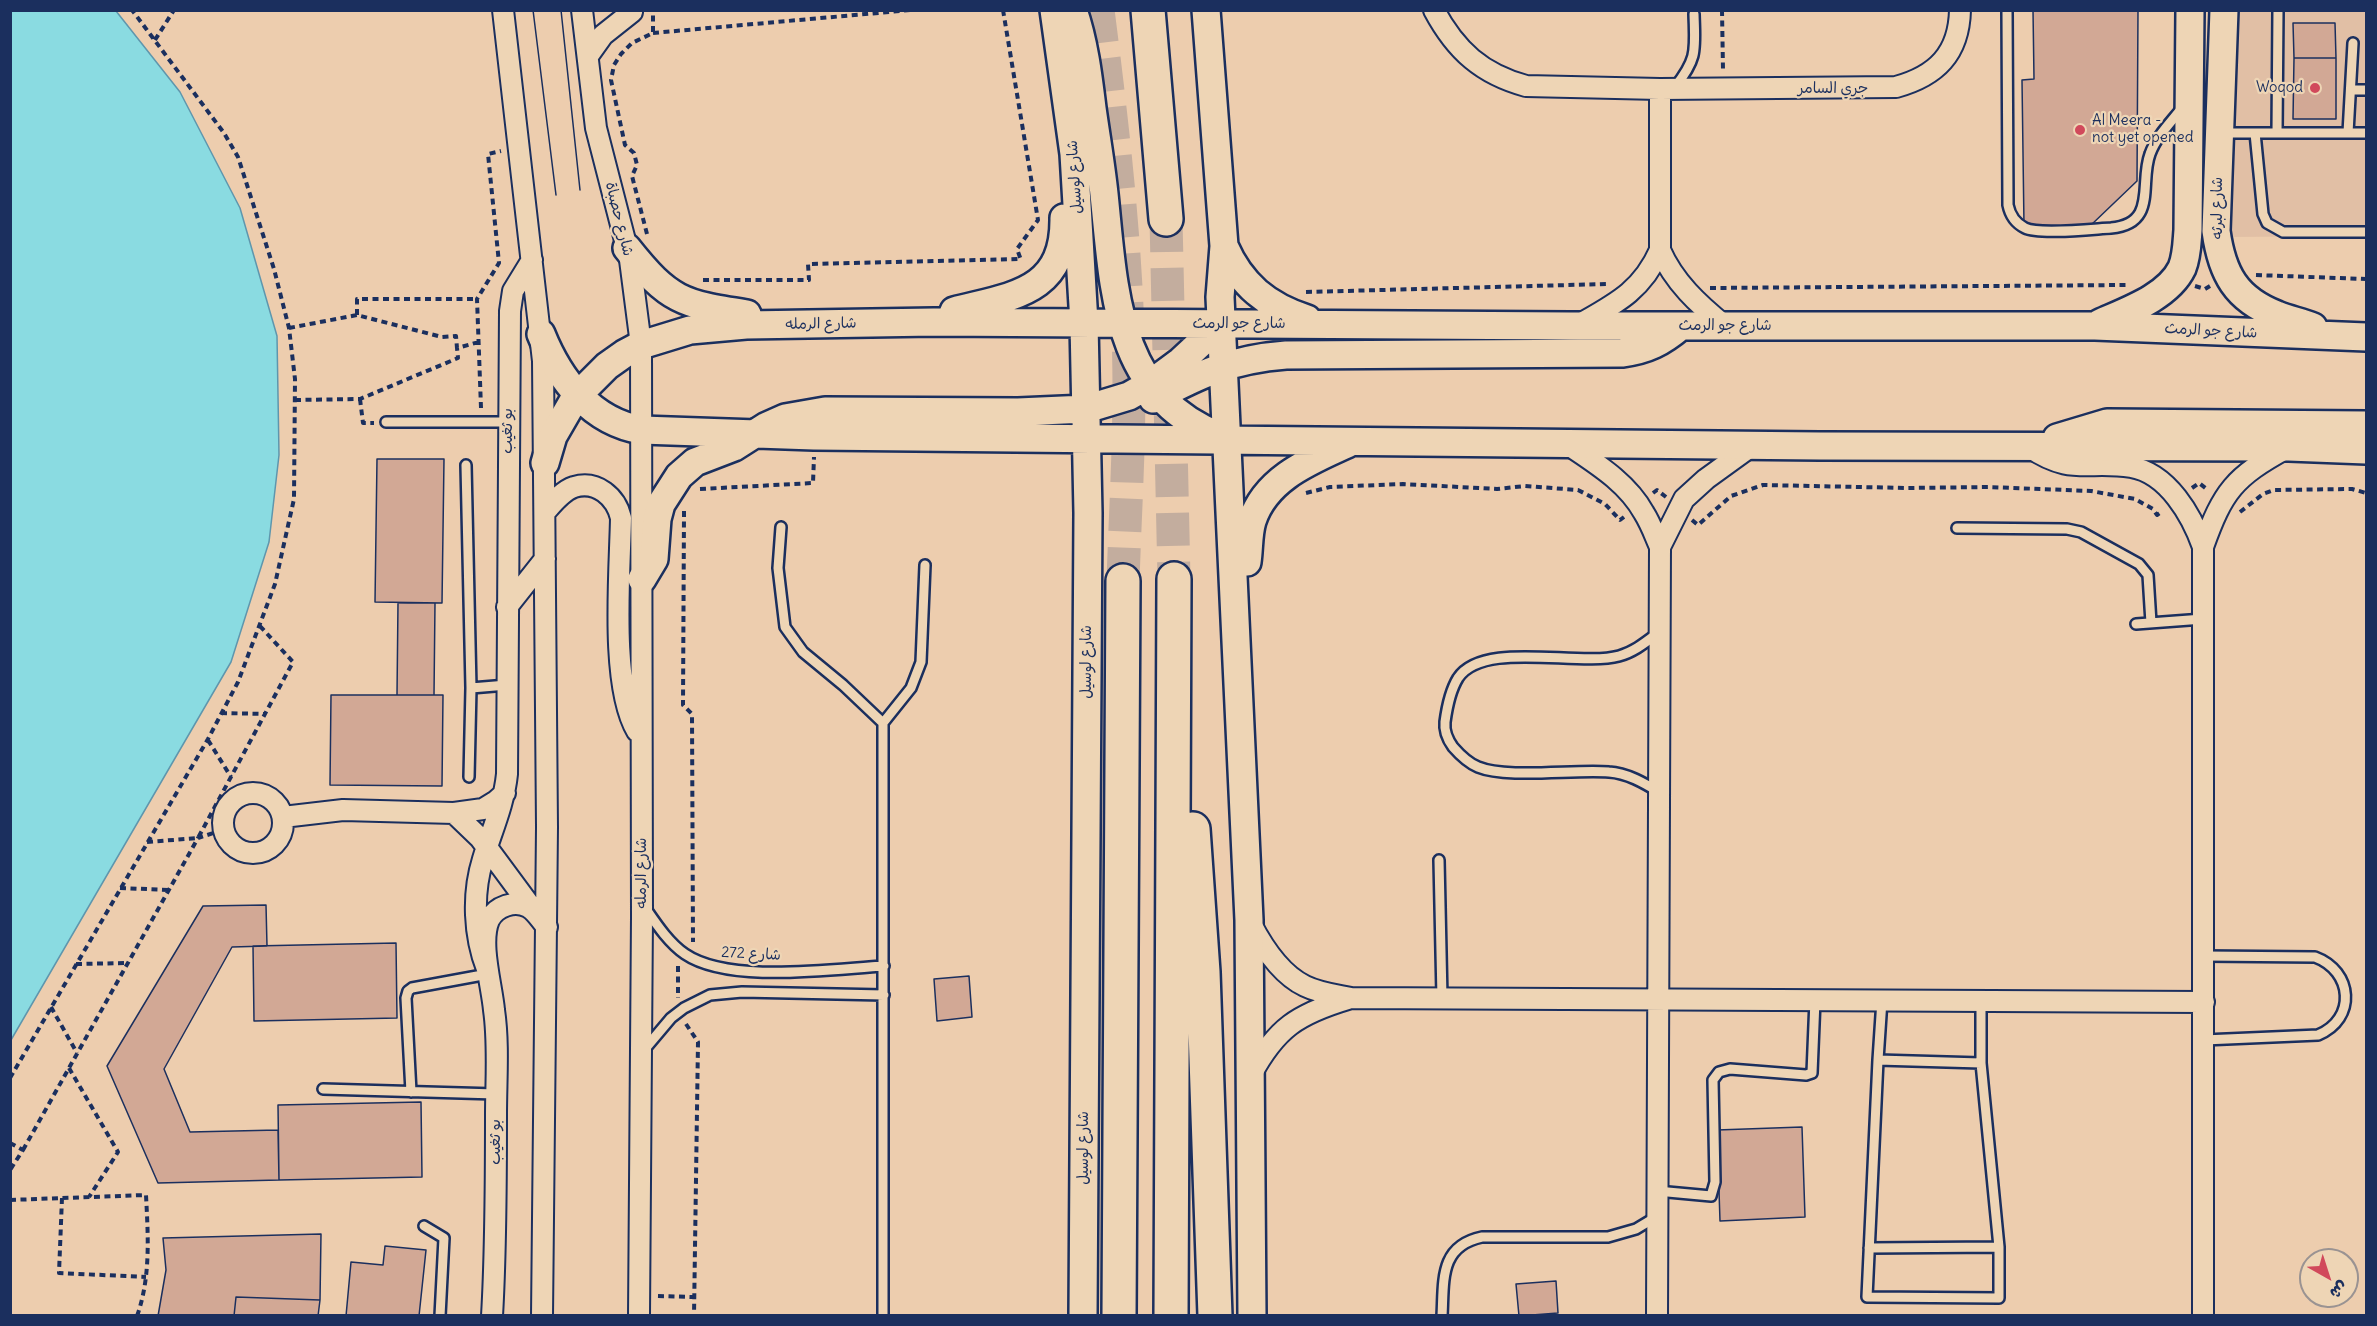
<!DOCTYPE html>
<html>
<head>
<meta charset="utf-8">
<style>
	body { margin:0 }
	#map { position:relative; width:2377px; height:1326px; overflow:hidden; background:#edcdae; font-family:Delius,"Playpen Sans Arabic",sans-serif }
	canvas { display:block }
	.frame { position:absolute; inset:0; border:12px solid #1b2f5e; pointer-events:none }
	.north { position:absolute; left:2299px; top:1248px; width:60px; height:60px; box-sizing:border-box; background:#eed5b5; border:2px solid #9a9392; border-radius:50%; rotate:141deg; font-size:16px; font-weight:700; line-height:24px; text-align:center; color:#1b2f5e }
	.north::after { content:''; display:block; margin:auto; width:21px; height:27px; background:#d1495b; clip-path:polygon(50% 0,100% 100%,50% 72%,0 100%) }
</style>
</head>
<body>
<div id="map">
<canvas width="2377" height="1326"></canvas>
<div class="frame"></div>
<div class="north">ش</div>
</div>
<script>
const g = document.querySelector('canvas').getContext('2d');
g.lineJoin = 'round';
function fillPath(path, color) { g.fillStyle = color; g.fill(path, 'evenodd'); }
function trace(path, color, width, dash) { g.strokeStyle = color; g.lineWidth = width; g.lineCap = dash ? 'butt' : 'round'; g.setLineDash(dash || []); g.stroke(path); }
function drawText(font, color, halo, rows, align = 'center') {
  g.font = font + ' Delius,"Playpen Sans Arabic",sans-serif'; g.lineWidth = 4.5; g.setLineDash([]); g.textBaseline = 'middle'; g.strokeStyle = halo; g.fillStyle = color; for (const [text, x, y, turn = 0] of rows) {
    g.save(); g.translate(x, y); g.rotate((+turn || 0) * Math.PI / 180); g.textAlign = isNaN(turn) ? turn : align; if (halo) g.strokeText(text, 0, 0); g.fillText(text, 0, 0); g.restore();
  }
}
const built = new Path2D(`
	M2230,11h136v225l-138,1z`);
const water = new Path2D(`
	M11,10l105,1 64,81 60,116 37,128 2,119 -10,87 -38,120 -220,378z`);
const building = new Path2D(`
	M2033,10h105l-1,171 -47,45h-66l-2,-146 12,-1z
	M2293,23h42l1,35h-42z
	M2294,58h42v61h-43z
	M377,459h67l-2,144 -67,-1z
	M398,603h37l-1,92h-37z
	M331,695h112l-1,91 -112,-1z
	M266,905l1,41 -35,1 -68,122 26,63 88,-2 1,50 -121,3 -51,-117 96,-160z
	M396,943l1,75 -143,3 -1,-75z
	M969,976l3,41 -35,4 -3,-42z
	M421,1102l1,75 -143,3 -1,-75z
	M1802,1127l3,90 -85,4 -3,-91z
	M321,1234l-1,66 -84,-3 -2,19h-76l8,-46 -3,-32z
	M385,1246l41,4 -7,66h-73l5,-54 32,3z
	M1556,1281l2,32 -39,3 -3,-32z
	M236,1297l84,3 -2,16h-84z`);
const highwayTunnel = new Path2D(`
	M1098,10c16,126 31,253 31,380 0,64 -4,128 -6,191
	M1166,219l8,360`);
const path = new Path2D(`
	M1003,10l35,210 -21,29 4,11
	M1722,10l1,60
	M653,33l258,-23
	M155,40l19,-30
	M647,234l-15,-58 5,-11 -3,-12 -9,-8 -14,-65 3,-15 7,-11 11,-11 21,-10v-18
	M2256,275l110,4
	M703,280h106l-1,-16 213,-5
	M2195,286l10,3 5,-3
	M1710,288l416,-3
	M1306,292l301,-8
	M357,315v-16h120
	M289,328l68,-13 85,22 14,-1 1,12 22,-6
	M360,399l3,24h11
	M295,400l65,-1 98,-41 -1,-10
	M481,408l-4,-109 22,-36 -11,-109 13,-3
	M2192,488l7,-5 9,7
	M700,489l113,-6 1,-26
	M1306,493l24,-6 73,-3 94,5 28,-3 53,4 27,14 15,16 4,-3
	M1653,493l4,-3 9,7
	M684,511l-1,194 9,9 1,228
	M2240,512l23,-18 11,-4 78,-1 14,4
	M1692,520l6,5 33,-29 32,-11 145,3 80,-1 103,4 44,8 18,10 4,6 6,-4
	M221,713l44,1
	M208,740l23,37
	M147,842l51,-4 95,-176 -34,-37
	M120,888l49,2
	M76,964l51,-1
	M678,966v32
	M51,1007l26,46
	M686,1024l12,18 -4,274
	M69,1068l49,84 -29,45
	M10,1078l198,-339 30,-57 37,-98 19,-85 1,-120 -6,-51 -15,-59 -36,-112 -14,-24 -92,-123
	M10,1143l13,7 -13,20
	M23,1150l175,-312 25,-8
	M62,1198l-3,75 87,4
	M10,1200l136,-5c2,40 5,82 -9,121
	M658,1296l35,1`);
const lane = new Path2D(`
	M2007,10l1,195c2,10 7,18 17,23 14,7 68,1 86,0 47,-4 28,-45 39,-74 6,-17 21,-32 32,-46
	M1675,87c23,-29 20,-37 19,-73
	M2351,90h15
	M2222,133h144
	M2255,133l8,81 4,9 16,9h83
	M2277,133l1,-123
	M2348,133l5,-90
	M386,422h122
	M466,465l5,223
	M781,527l-3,41 7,59 18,25 40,33 40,38
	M1957,528l110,1 14,3 58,32 9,11 3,48
	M2136,624l67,-5
	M1658,633c-12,9 -24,19 -39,23 -41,11 -136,-16 -161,22 -8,13 -11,29 -13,44 -1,9 3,18 8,25 7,8 15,16 25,20 29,12 97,2 131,5 18,1 35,11 50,20
	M469,777l2,-89 36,-3
	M1439,860l3,138
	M646,909c11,16 23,34 39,45 44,30 146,15 199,12
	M2204,956l111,1c38,14 42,62 3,78l-114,5
	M1882,1000l-4,60 103,3v-61
	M644,1050l27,-32 13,-10 26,-13 32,-3 142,3
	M1878,1060l-11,237 132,1v-51l-18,-184
	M323,1089l173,5
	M411,1092l-5,-94 2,-7 4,-3 76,-14
	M1657,1191l54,5 4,-14 -2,-102 6,-8 11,-3 76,6 6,-2 3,-73
	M424,1226l20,12 -4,78
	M1869,1248l130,-1
	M883,1316v-593l28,-35 10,-26 4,-97
	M1442,1316c2,-35 -3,-70 40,-79h126l28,-8 20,-12`);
const street = new Path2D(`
	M503,10l40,351 4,466 -5,489
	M582,10l14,118 34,132 11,85 1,571 -3,400
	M1434,10c22,41 48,64 92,76l134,3 236,-2c40,-11 63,-33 64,-77
	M588,56l15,-21 29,-23
	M1660,89v161c14,32 38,54 65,76
	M1578,325c37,-21 64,-34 82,-75
	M1567,444c28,19 60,38 77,69 7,11 11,23 16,34
	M2029,447c42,29 59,13 102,20 37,6 61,49 72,80v769
	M545,512c8,-9 17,-21 29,-25 23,-7 42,10 47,31 -1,54 -11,168 16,213
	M2203,547c20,-56 31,-70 84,-99
	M507,607l38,-48
	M223 823a30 30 0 1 1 60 0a30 30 0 1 1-60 0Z
	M454,813l26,25 54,73
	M283,817l60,-7 111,3 29,-4 13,-8 9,-8
	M1251,924c12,23 29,50 54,62 14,7 31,9 46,12l853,4
	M487,969c-13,-33 -15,-75 -4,-110 9,-29 21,-55 24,-85l3,-463 3,-20 19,-31
	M1251,1075c25,-47 47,-61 97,-76
	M492,1316c4,-67 4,-134 4,-201 0,-35 3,-71 -2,-105 -2,-24 -15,-67 -5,-90 7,-14 26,-20 39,-13 8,4 13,14 19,20
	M1657,1316l3,-769 24,-48 22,-20 47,-34`);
const secondary = new Path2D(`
	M1054,10l20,144 10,169 4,190 -5,803
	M1073,10c11,32 15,65 19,98 4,29 9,57 12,86 10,95 11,201 115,242
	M1206,10l18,236 -4,51 29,623 3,396
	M2224,10l-8,221c6,43 20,68 61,84 12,5 24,7 36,12
	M1224,246c17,39 43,60 83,73
	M627,248c42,53 55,56 120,66
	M954,311c58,-15 111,-18 110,-93
	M2100,323c27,-12 68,-26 82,-55 5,-12 5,-26 6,-38l2,-220
	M541,334c18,45 50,88 101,96l172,6 1006,10 469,1 77,3
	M1153,399c47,-25 79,-40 133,-44l336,-2c25,-3 40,-11 59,-27
	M2057,438l50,-15 259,2
	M545,463l8,-27 22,-38 32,-32 17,-12 17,-9 49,-15 56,-5 188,-3 636,4h525l271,11
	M1247,562c2,-13 1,-28 5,-41 14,-43 58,-60 95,-77
	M642,579l12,-20 3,-40 4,-15 18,-28 16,-14 39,-15 33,-21 18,-8 40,-7 193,1 68,-3 43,-13 21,-12 31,-23 40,-37`);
const highway = new Path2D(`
	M1148,10l18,209
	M1193,829l10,143 12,344
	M1119,1316l4,-735
	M1171,1316l3,-737`);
const tram = new Path2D(`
	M533,10l23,185
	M561,10l19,180`);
const markers = [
	[2315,88,6,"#d1495b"],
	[2080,130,6,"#d1495b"]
];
const poiNames = [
	["Woqod",2303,88],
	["Al Meera -",2092,121,"left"],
	["not yet opened",2092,138,"left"]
];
const streetNames = [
	["جري السامر",1833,89],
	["شارع لوسيل",1075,177,-94],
	["شارع لبرثه",2218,208,-90],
	["شارع حصباة",619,219,76],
	["شارع الرمله",821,324,-1],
	["شارع جو الرمث",1239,324],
	["شارع جو الرمث",1725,326],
	["شارع جو الرمث",2211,331,3],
	["بو ثغيب",508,431,-90],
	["شارع لوسيل",1087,662,-90],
	["شارع الرمله",642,873,-90],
	["شارع 272",751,954,3],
	["بو ثغيب",496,1142,-90],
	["شارع لوسيل",1084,1148,-90]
];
fillPath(built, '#e1bfa5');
fillPath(water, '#8adbe1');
trace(water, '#5e96ad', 1.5);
fillPath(building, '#d2a895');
trace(building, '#1b2f5e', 1.5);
trace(highwayTunnel, '#c3ad9e', 33, [33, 16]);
trace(lane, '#1b2f5e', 14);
trace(street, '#1b2f5e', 24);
trace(secondary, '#1b2f5e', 32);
trace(highway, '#1b2f5e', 38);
trace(path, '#1b2f5e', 4, [6, 4.5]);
trace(lane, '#eed5b5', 9);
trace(street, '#eed5b5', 20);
trace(secondary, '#eed5b5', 27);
trace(highway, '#eed5b5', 33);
trace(tram, '#1b2f5e', 1.5);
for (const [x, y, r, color] of markers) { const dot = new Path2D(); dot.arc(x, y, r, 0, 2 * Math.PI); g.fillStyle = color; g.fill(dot); trace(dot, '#eed5b5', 2); }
drawText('15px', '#1b2f5e', '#eed5b5', poiNames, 'right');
drawText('15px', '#1b2f5e', '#eed5b5', streetNames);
</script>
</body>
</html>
